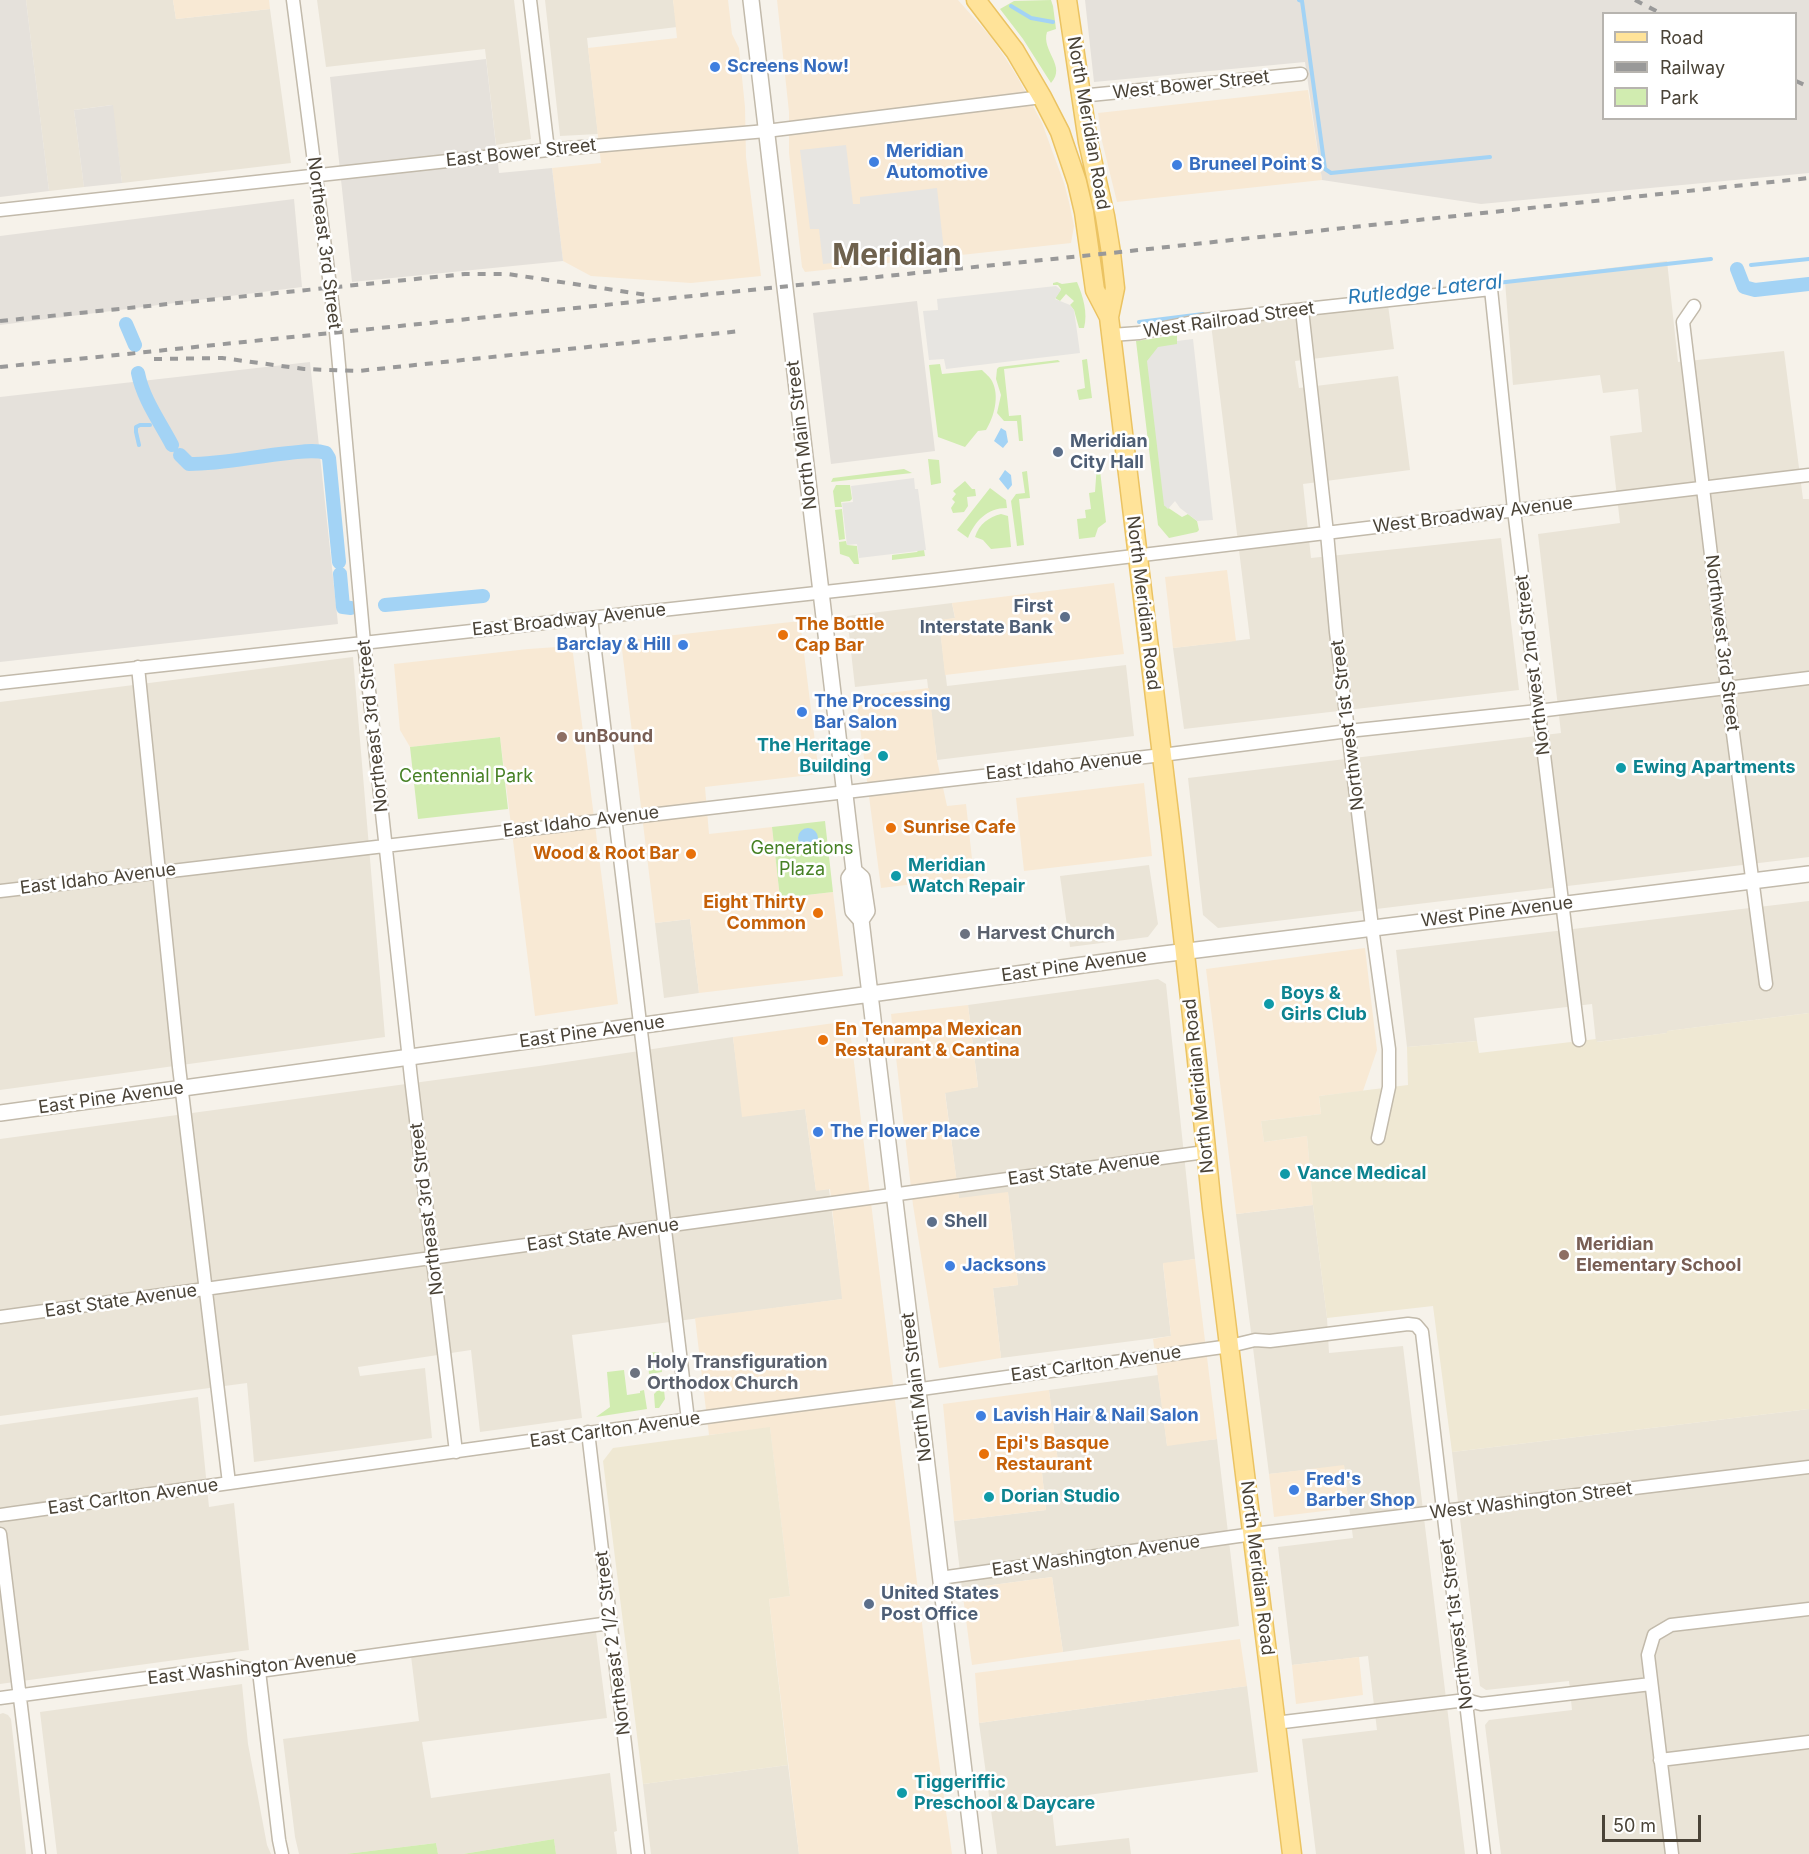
<!DOCTYPE html>
<html>
<head>
<meta charset="utf-8">
<style>
	body { margin:0 }
	#map { position:relative; width:1809px; height:1854px; overflow:hidden; background:#f6f2ea; font-family:Inter,sans-serif }
	canvas { display:block }
	.legend { position:absolute; left:1602px; top:12px; width:195px; height:108px; box-sizing:border-box; background:#fff; border:2px solid #b7b4af; margin:0; padding:8px 10px; list-style:none; font-size:18px; color:#4a4337 }
	.legend li { display:flex; align-items:center; gap:12px; height:30px }
	.legend b { width:30px; border:2px solid #b7b4af }
	.scale { position:absolute; left:1602px; top:1815px; width:99px; height:27px; box-sizing:border-box; border:3px solid #4a4337; border-top:0; padding-left:8px; font-size:18px; line-height:21px; white-space:nowrap; color:#4a4337; -webkit-text-stroke:4px #fff; paint-order:stroke }
</style>
</head>
<body>
<div id="map">
<canvas width="1809" height="1854"></canvas>
<ul class="legend">
<li><b style="height:8px;background:#ffe399"></b>Road</li>
<li><b style="height:8px;background:#999"></b>Railway</li>
<li><b style="height:16px;background:#d1ecb0"></b>Park</li>
</ul>
<div class="scale">50 m</div>
</div>
<script>
const g = document.querySelector('canvas').getContext('2d');
g.lineJoin = 'round';
function fillPath(path, color) { g.fillStyle = color; g.fill(path, 'evenodd'); }
function trace(path, color, width, dash) { g.strokeStyle = color; g.lineWidth = width; g.lineCap = dash ? 'butt' : 'round'; g.setLineDash(dash || []); g.stroke(path); }
function drawText(font, color, halo, rows, align = 'center') {
  g.font = font + ' Inter,sans-serif'; g.lineWidth = 5; g.setLineDash([]); g.textBaseline = 'middle'; g.strokeStyle = halo; g.fillStyle = color; for (const [text, x, y, turn = 0] of rows) {
    g.save(); g.translate(x, y); g.rotate((+turn || 0) * Math.PI / 180); g.textAlign = isNaN(turn) ? turn : align; if (halo) g.strokeText(text, 0, 0); g.fillText(text, 0, 0); g.restore();
  }
}
const residential = new Path2D(`
	M26,0h147l3,19 94,-10 21,154 -169,20 -10,-78 -38,5 10,77 -35,4z
	M317,0h197l17,139 -35,6 -11,-96 -159,18z
	M545,0h128l4,27 -90,11 11,96 -38,2z
	M1667,261l11,101 106,-11 19,148h6v358l-591,71 -15,-13 -15,-137 373,-45 -23,-199 82,-11 -10,-87 32,-4 -4,-43 -35,4 -3,-18 -87,10 -8,-104z
	M1388,305l6,44 -99,12 4,27 99,-12 12,94 -107,14 8,74 190,-20 18,152 -335,39 -11,-81 77,-9 -39,-315z
	M952,603l3,15 -16,3 8,65 179,-21 8,71 -197,24 -10,-81 -72,8 -8,-71z
	M353,657l32,380 -385,53v-388z
	M1149,865l9,59 -10,13 -78,10 -10,-71z
	M1809,901v112l-141,18v2l-72,9 -4,-38 -118,14 3,23 -70,6 -11,-97z
	M690,919l9,74 -35,5 -9,-75z
	M1158,979l8,5 29,275 -32,5 8,72 -170,22 -8,-70 25,-3 -10,-92 -49,6 -14,-107 33,-5 -10,-82z
	M733,1037l10,79 62,-7 11,81 13,-1 14,110 -271,36 10,83 -102,14 -9,-82 -113,17 2,9 65,-8 7,70 -178,24 -7,-79 -247,33v-277l539,-73z
	M1313,1205l14,113 2,35 74,-7 62,508h-149l-14,-115 75,-9 -9,-74 -76,9 -14,-118 75,-9 -9,-72 -75,8 -33,-260z
	M1158,1375l9,70 50,-6 22,187 -176,26 -11,-75 -90,12 -8,-68 92,-11 -4,-37 17,-3 -10,-80z
	M198,1397l11,110 25,-4 15,147 -249,34v-259z
	M1809,1409v445h-308l-16,-129 4,-5 83,-10 -3,-29 -83,9 -6,-4 -28,-234z
	M596,1632l11,86 -185,24 9,56 179,-25 7,58 -3,1 3,22h-61l-2,-15 -91,15h-25l-2,-11 -90,11h-47l-4,-17 -12,-98 136,-18 -8,-65z
	M242,1684l6,60 19,101 4,9h-214l-17,-142z
	M1247,1686l11,86 -207,28 5,46 73,-8 2,16h-134l-18,-131z
	M3,1713l5,2 3,4 15,135h-26v-140z
	M788,1765l11,89h-148l-8,-70z`);
const commercial = new Path2D(`
	M173,0h96l1,9 -94,10z
	M673,0h55l4,34 7,14 6,59 1,50 15,119 -70,7 -100,-7 -28,-15 -11,-93 49,-5 -13,-115 89,-10z
	M777,0h181l33,37 15,22 12,19 24,45 22,60 5,19 5,24 -3,17 -266,29 -3,-5 -13,-114v-41z
	M1308,90l14,90 -205,22 -15,-61 -4,-28z
	M1227,570l9,71 -63,7 -8,-71z
	M1114,583l10,71 -179,21 -6,-55 16,-2 -3,-15z
	M800,621l19,153 -114,13 4,47 63,-7 8,71 53,-6 10,84 -144,17 -9,-74 -35,4 -34,-282z
	M572,646l46,358 -83,12 -35,-279 -90,10 -10,-17 -6,-66 134,-15z
	M929,688l8,72 10,46 19,-2 8,73 -93,11 -25,-191z
	M1144,783l8,73 -128,15 -8,-73z
	M1365,948l12,102 -14,41 -44,5 2,18 -60,7 3,21 43,-6 6,69 -77,9 -30,-245z
	M968,1005l10,82 -33,6 14,105 49,-6 10,93 -25,3 8,70 -62,10 -26,-163 -22,-191z
	M849,1021l88,726 15,107h-153l-30,-255 21,-3 -20,-168 -61,7 -14,-117 147,-19 -12,-110 -14,2 -11,-82 -63,8 -9,-80z
	M1195,1259l22,180 -50,7 -14,-107 18,-3 -8,-73z
	M1049,1390l10,80 -17,3 4,37 -92,11 -11,-117z
	M1344,1465l5,43 -75,9 -5,-43z
	M1052,1577l11,75 -91,13 -10,-76z
	M1240,1639l7,47 -268,37 -4,-50z
	M1359,1657l4,38 -67,9 -4,-39z`);
const industrial = new Path2D(`
	M0,0h26l23,191 -49,6z
	M1085,0h724v173l-328,31 -159,-24 -17,-118 -211,20zM1604,14h192v104h-192z
	M486,59l13,114 53,-5 11,93 -211,21 -22,-205z
	M113,105l9,78 -38,4 -10,-77z
	M294,199l8,88 -302,38v-89z
	M917,301l18,150 -104,13 -18,-151z
	M310,362l28,262 -338,38v-265z`);
const education = new Path2D(`
	M1809,1013v396l-357,43 -19,-146 -106,12 -14,-113 -6,-69 -43,6 -3,-21 60,-7 -2,-18 89,-11 -1,-38 70,-6 2,12 117,-14 1,3 70,-9v-2z
	M770,1427l20,169 -21,3 19,166 -145,19 -40,-323 10,-13z`);
const green = new Path2D(`
	M1051,0l2,6 3,23 -9,3c-6,19 20,34 4,51l-28,-44 -23,-30 14,-8z
	M1057,282l5,2 15,-2c6,14 11,31 7,46h-5l-5,-18 -4,-5 4,-4 -8,-7 -6,7 -5,-3 6,-9 -3,-4h-5v-2z
	M1177,335v9l-13,161 18,12 6,-3 9,7 2,9 -2,2 -28,6 -11,-13 -22,-184z
	M1087,359l5,39 -13,2 -2,-10 8,-2 -3,-28z
	M1058,360l2,2 -56,7 5,47 12,-1 2,26h-4l-2,-20h-13l-7,-8 4,-18 -5,-16 1,-10 2,-2z
	M940,364l2,10 40,-4c3,3 8,7 10,11 8,15 2,36 -6,49l-8,1 -13,16 -27,-10 -9,-72z
	M928,459l11,1 2,23 -10,2z
	M1099,462l7,60 -8,6 -3,9 -16,2 -2,-20 9,-1 -1,-8 6,-1 -2,-16 6,-1 2,-28z
	M904,469l8,4 -81,9 2,-4z
	M1027,471l3,27 -11,1 5,46 -7,1 -6,-45 5,-7 9,-1 -3,-21z
	M965,481l7,8h3l1,7 -9,1 1,9 -4,6 -11,1 -2,-5 4,-6 -3,-3 4,-5 -3,-3z
	M836,485h14l2,14 -2,2 -9,1 1,5h-7l-2,-16z
	M990,488l16,12 1,8c-20,0 -32,13 -39,30l-11,-8z
	M842,509l3,30 -6,1 -4,-30z
	M1001,514l7,2 3,31 -20,2 -8,-9 -8,-3c4,-13 14,-20 26,-23z
	M846,541l1,4 10,1 2,18h-5l-5,-7 -9,-3 -1,-12z
	M923,544l2,12 -33,4v-5l25,-3z
	M500,737l8,72 -90,10 -8,-72z
	M825,821l8,71 -53,6 -8,-71z
	M659,1352l3,20 -13,2 -2,-21z
	M624,1370l3,25 13,-2v-2l4,-1 3,19 -51,8 14,-10 -3,-35z
	M664,1390l1,9 -6,9h-4l-1,-14 3,-3z
	M554,1839l2,15h-93z
	M436,1843l2,11h-92z`);
const parking = new Path2D(`
	M846,145l7,59h7v-7l77,-9 7,63 -121,13 -4,-35h-9l-10,-79z
	M1056,286l5,4 -6,9 15,6 4,5 6,43 -134,16 -2,-10 -15,1 -6,-49 15,-1 -1,-11z
	M1193,339l20,181 -16,1 -17,-13 -5,-7 -7,8 -4,-4 -17,-144 11,-14 19,-3v-3z
	M914,478l1,11h3l8,61 -67,8 -2,-14 -10,1 -5,-42 11,-1 -2,-16z`);
const water = new Path2D(`
	M1001,428l5,3 2,11 -5,6 -9,-7z
	M1005,470l6,5 1,10 -4,5 -9,-11z
	M798 838a10 10 0 1 1 20 0a10 10 0 1 1-20 0Z`);
const stream = new Path2D(`
	M1299,0l3,1 23,168 6,4 159,-16
	M1011,6l20,12 22,4
	M1751,265l58,-6
	M1488,284l223,-25
	M1139,322l64,-8
	M139,445l-3,-13v-5l4,-2h10`);
const canal = new Path2D(`
	M1737,269l7,18 11,3 54,-6
	M126,324l9,21
	M138,373c5,26 22,49 34,72
	M180,455l9,9c34,0 67,-8 100,-11 12,-1 25,-4 37,0l3,5 10,104
	M340,574l3,33 8,1
	M385,605l98,-9`);
const minor = new Path2D(`
	M293,0l43,332 28,311 19,179 28,256 45,374
	M530,0l18,150
	M1080,96l221,-22
	M0,210l548,-60 218,-19 276,-34
	M1694,306l-11,16 44,366 39,296
	M1302,310l25,223 9,99 36,295 17,122v38l-11,51
	M1111,335l28,-2 65,-13 287,-31 23,221 65,530
	M591,618l97,802
	M138,667l41,400 50,416
	M0,683l934,-103 875,-105
	M0,891l1162,-136 186,-24 190,-20 271,-33
	M0,1317l1205,-165
	M588,1432l50,422
	M0,1515c305,-42 609,-87 914,-125 106,-14 210,-30 316,-44l25,-6 15,1 138,-17 8,1 6,7 62,522
	M0,1534l39,320
	M940,1578l313,-44 556,-67
	M259,1671l20,169 3,14
	M0,1698l236,-32 23,5 351,-48
	M1275,1723l191,-23 15,4 170,-20
	M1660,1760l149,-18
	M1672,1854l-24,-199 6,-20 17,-10 138,-16`);
const tertiary = new Path2D(`
	M751,0l103,871 8,7 5,33 -6,9
	M854,871l-5,7 4,33 8,9 113,934
	M0,1113l1156,-158 653,-81`);
const primary = new Path2D(`
	M976,0l39,51 27,46 18,35 17,50 7,30 11,78 14,27
	M1067,0l21,142 17,74 6,37 4,35 -6,29 62,513 25,221 16,157 80,646`);
const rail = new Path2D(`
	M1635,0l27,14
	M1796,81l13,6
	M0,321l465,-47h43l139,21
	M154,359l68,-1 82,11 54,2 383,-40
	M0,367l1111,-114 698,-75`);
const markers = [
	[715,67,6,"#3f7fe0"],
	[874,162,6,"#3f7fe0"],
	[1177,165,6,"#3f7fe0"],
	[1058,452,6,"#5c6f8a"],
	[1065,617,6,"#5c6f8a"],
	[783,635,6,"#e8710a"],
	[683,645,6,"#3f7fe0"],
	[802,712,6,"#3f7fe0"],
	[562,737,6,"#8d6e63"],
	[883,756,6,"#0f9aa8"],
	[1621,768,6,"#0f9aa8"],
	[891,828,6,"#e8710a"],
	[691,854,6,"#e8710a"],
	[896,876,6,"#0f9aa8"],
	[818,913,6,"#e8710a"],
	[965,934,6,"#6b7280"],
	[1269,1004,6,"#0f9aa8"],
	[823,1040,6,"#e8710a"],
	[818,1132,6,"#3f7fe0"],
	[1285,1174,6,"#0f9aa8"],
	[932,1222,6,"#5c6f8a"],
	[1564,1255,6,"#8d6e63"],
	[950,1266,6,"#3f7fe0"],
	[635,1373,6,"#6b7280"],
	[981,1416,6,"#3f7fe0"],
	[984,1454,6,"#e8710a"],
	[1294,1490,6,"#3f7fe0"],
	[989,1497,6,"#0f9aa8"],
	[869,1604,6,"#5c6f8a"],
	[902,1793,6,"#0f9aa8"]
];
const shopNames = [
	["Screens Now!",727,67],
	["Meridian",886,152],
	["Automotive",886,173],
	["Bruneel Point S",1189,165],
	["Barclay & Hill",671,645,"right"],
	["The Processing",814,702],
	["Bar Salon",814,723],
	["The Flower Place",830,1132],
	["Jacksons",962,1266],
	["Lavish Hair & Nail Salon",993,1416],
	["Fred's",1306,1480],
	["Barber Shop",1306,1501]
];
const streetNames = [
	["West Bower Street",1191,85,-6],
	["North Meridian Road",1088,123,80],
	["East Bower Street",521,153,-6],
	["Northeast 3rd Street",324,243,83],
	["West Railroad Street",1229,320,-8],
	["North Main Street",802,435,-97],
	["West Broadway Avenue",1473,515,-7],
	["North Meridian Road",1143,603,83],
	["East Broadway Avenue",569,620,-6],
	["Northwest 3rd Street",1722,643,83],
	["Northwest 2nd Street",1533,665,-97],
	["Northwest 1st Street",1348,725,-97],
	["Northeast 3rd Street",373,726,-96],
	["East Idaho Avenue",1064,766,-6],
	["East Idaho Avenue",581,822,-7],
	["East Idaho Avenue",98,879,-7],
	["West Pine Avenue",1497,912,-7],
	["East Pine Avenue",1074,966,-8],
	["East Pine Avenue",592,1032,-8],
	["North Meridian Road",1199,1086,-96],
	["East Pine Avenue",111,1098,-8],
	["East State Avenue",1084,1169,-8],
	["Northeast 3rd Street",427,1209,-97],
	["East State Avenue",603,1235,-8],
	["East State Avenue",121,1301,-8],
	["East Carlton Avenue",1096,1364,-8],
	["North Main Street",917,1387,-97],
	["East Carlton Avenue",615,1430,-8],
	["East Carlton Avenue",133,1497,-8],
	["West Washington Street",1531,1501,-7],
	["East Washington Avenue",1096,1556,-8],
	["North Meridian Road",1257,1568,83],
	["Northwest 1st Street",1457,1624,-97],
	["Northeast 2 1/2 Street",613,1643,-97],
	["East Washington Avenue",252,1668,-6]
];
const serviceNames = [
	["Meridian",1070,442],
	["City Hall",1070,463],
	["First",1053,607,"right"],
	["Interstate Bank",1053,628,"right"],
	["Shell",944,1222],
	["United States",881,1594],
	["Post Office",881,1615]
];
const foodNames = [
	["The Bottle",795,625],
	["Cap Bar",795,646],
	["Sunrise Cafe",903,828],
	["Wood & Root Bar",679,854,"right"],
	["Eight Thirty",806,903,"right"],
	["Common",806,924,"right"],
	["En Tenampa Mexican",835,1030],
	["Restaurant & Cantina",835,1051],
	["Epi's Basque",996,1444],
	["Restaurant",996,1465]
];
const educationNames = [
	["unBound",574,737],
	["Meridian",1576,1245],
	["Elementary School",1576,1266]
];
const cultureNames = [
	["The Heritage",871,746,"right"],
	["Building",871,767,"right"],
	["Ewing Apartments",1633,768],
	["Meridian",908,866],
	["Watch Repair",908,887],
	["Boys &",1281,994],
	["Girls Club",1281,1015],
	["Vance Medical",1297,1174],
	["Dorian Studio",1001,1497],
	["Tiggeriffic",914,1783],
	["Preschool & Daycare",914,1804]
];
const parkNames = [
	["Centennial Park",466,777],
	["Generations",802,849],
	["Plaza",802,870]
];
const worshipNames = [
	["Harvest Church",977,934],
	["Holy Transfiguration",647,1363],
	["Orthodox Church",647,1384]
];
const waterNames = [
	["Rutledge Lateral",1425,290,-6]
];
const townNames = [
	["Meridian",897,256]
];
fillPath(residential, '#eae4d7');
fillPath(commercial, '#f8e9d4');
fillPath(industrial, '#e5e1db');
fillPath(education, '#efe8d3');
fillPath(green, '#d1ecb0');
fillPath(parking, '#e7e5e1');
fillPath(water, '#a3d3f5');
trace(stream, '#a3d3f5', 4);
trace(canal, '#a3d3f5', 14);
trace(minor, '#c2baab', 15);
trace(tertiary, '#c2baab', 18);
trace(primary, '#ebc362', 21);
trace(minor, '#fff', 12);
trace(tertiary, '#fff', 15);
trace(primary, '#ffe399', 18);
trace(rail, '#999', 4, [8, 8]);
for (const [x, y, r, color] of markers) { const dot = new Path2D(); dot.arc(x, y, r, 0, 2 * Math.PI); g.fillStyle = color; g.fill(dot); trace(dot, '#fff', 2); }
drawText('bold 18px', '#366cbe', '#fff', shopNames, 'left');
drawText('18px', '#4a4337', '#fff', streetNames);
drawText('bold 18px', '#4e5e75', '#fff', serviceNames, 'left');
drawText('bold 18px', '#c56008', '#fff', foodNames, 'left');
drawText('bold 18px', '#785e54', '#fff', educationNames, 'left');
drawText('bold 18px', '#0d838f', '#fff', cultureNames, 'left');
drawText('18px', '#478125', '#fff', parkNames);
drawText('bold 18px', '#5b616d', '#fff', worshipNames, 'left');
drawText('italic 20px', '#2779b5', '#fff', waterNames);
drawText('bold 30px', '#6e614d', '#fff', townNames);
</script>
</body>
</html>
